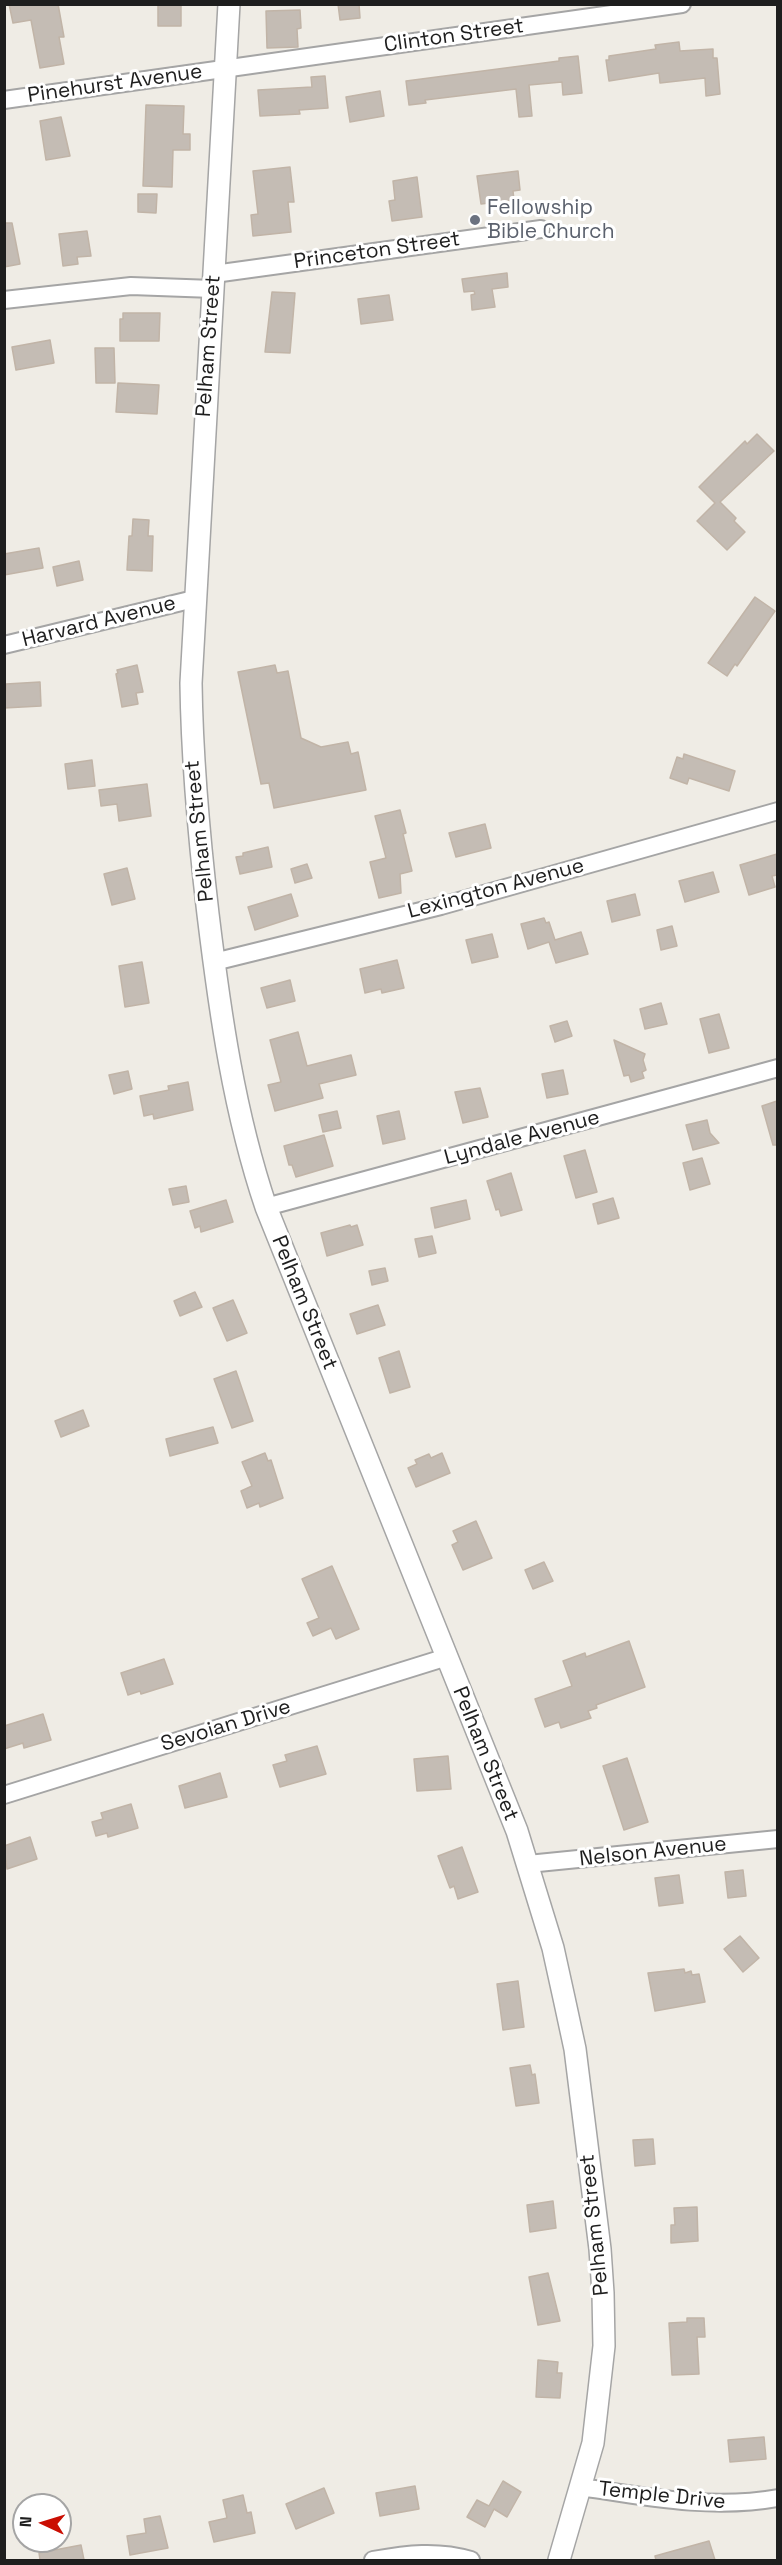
<!DOCTYPE html>
<html>
<head>
<meta charset="utf-8">
<style>
	body { margin:0 }
	#map { position:relative; width:782px; height:2565px; overflow:hidden; background:#efece5; font-family:"Space Grotesk",sans-serif }
	canvas { display:block }
	.frame { position:absolute; inset:0; border:6px solid #1e1e1e; pointer-events:none }
	.north { position:absolute; left:12px; top:2493px; width:60px; height:60px; box-sizing:border-box; background:#fff; border:2px solid #a5a5a5; border-radius:50%; rotate:274deg; font-size:16px; font-weight:700; line-height:24px; text-align:center; color:#1e1e1e }
	.north::after { content:''; display:block; margin:auto; width:21px; height:27px; background:#ca0e03; clip-path:polygon(50% 0,100% 100%,50% 72%,0 100%) }
</style>
</head>
<body>
<div id="map">
<canvas width="782" height="2565"></canvas>
<div class="frame"></div>
<div class="north">N</div>
</div>
<script>
const g = document.querySelector('canvas').getContext('2d');
g.lineJoin = 'round';
function fillPath(path, color) { g.fillStyle = color; g.fill(path, 'evenodd'); }
function trace(path, color, width, dash) { g.strokeStyle = color; g.lineWidth = width; g.lineCap = dash ? 'butt' : 'round'; g.setLineDash(dash || []); g.stroke(path); }
function drawText(font, color, halo, rows, align = 'center') {
  g.font = font + ' "Space Grotesk",sans-serif'; g.lineWidth = 6; g.setLineDash([]); g.textBaseline = 'middle'; g.strokeStyle = halo; g.fillStyle = color; for (const [text, x, y, turn = 0] of rows) {
    g.save(); g.translate(x, y); g.rotate((+turn || 0) * Math.PI / 180); g.textAlign = isNaN(turn) ? turn : align; if (halo) g.strokeText(text, 0, 0); g.fillText(text, 0, 0); g.restore();
  }
}
const building = new Path2D(`
	M9,4h49l6,33h-5l5,27 -24,4 -9,-48 -18,3z
	M158,4h23v22h-23z
	M338,4h21l1,14 -20,2z
	M300,10l1,18 -4,1 1,18 -31,1 -1,-37z
	M679,42l1,9 33,-2v9h4l3,36 -14,2 -1,-18 -45,5 -1,-10 -50,8 -3,-21h3v-4l47,-7 -1,-4z
	M578,56l4,37 -19,2 -1,-13 -33,3 3,31 -13,1 -3,-28 -91,11 1,3 -17,2 -3,-24 153,-20v-3z
	M325,76l3,32 -29,2 1,4 -40,2 -2,-26 54,-3 -1,-10z
	M380,91l4,25 -34,6 -4,-25z
	M146,105l38,1 -1,28h7v16h-17l-1,37 -29,-1z
	M61,117l9,39 -24,4 -6,-39z
	M290,167l4,35h-6l3,30 -38,4 -2,-21 7,-1 -5,-43z
	M518,171l2,19 -7,1 1,9 -33,4 -4,-28z
	M417,177l5,40 -30,4 -3,-20 6,-1 -2,-19z
	M138,194h19l-1,19 -18,-1z
	M4,223h8l8,41 -16,3z
	M87,231l4,25 -14,1 1,7 -15,2 -4,-32z
	M507,273l1,14 -16,2 3,18 -23,3 -1,-15 4,-1 -1,-3 -10,1 -2,-13z
	M272,292l23,1 -5,60 -25,-1z
	M389,295l4,25 -32,4 -3,-25z
	M123,313h37l-1,28h-39v-22h3z
	M50,340l4,23 -38,7 -4,-23z
	M95,348h19l1,35h-19z
	M118,383l41,2 -2,29 -41,-2z
	M757,434l17,17 -54,51 16,16 -2,3 11,11 -18,18 -30,-29 18,-18 -16,-16 46,-46 2,3z
	M133,519l16,1 -1,16h5l-1,35 -25,-1 2,-34h3z
	M39,548l4,20 -39,7v-21z
	M79,561l4,19 -26,6 -4,-19z
	M755,597l20,14 -38,55 -2,-2 -8,12 -19,-13z
	M137,665l6,27 -7,1 2,11 -16,3 -6,-33 2,-1 -1,-3z
	M275,665l2,8 11,-2 13,67 20,9 27,-5 3,12 7,-2 8,38 -92,18 -5,-25 -8,1 -23,-112z
	M40,682l1,24 -37,2 2,-24z
	M684,754l51,17 -6,20 -40,-13 -2,6 -17,-6 7,-21 6,2z
	M92,760l3,26 -27,3 -3,-25z
	M147,784l4,32 -32,5 -2,-17 -16,2 -2,-16z
	M400,810l6,23 -3,1 9,37 -12,3 1,19 -22,5 -9,-36 16,-4 -11,-42z
	M485,824l6,24 -35,9 -7,-24z
	M268,847l4,20 -32,7 -4,-17 7,-1v-3z
	M777,854v21l-5,1 3,11 -26,8 -9,-30z
	M307,864l5,14 -17,5 -4,-14z
	M127,868l8,31 -23,6 -8,-31z
	M713,872l6,20 -34,10 -6,-21z
	M291,894l7,22 -43,14 -7,-23z
	M635,894l5,21 -28,7 -5,-21z
	M544,918l2,5 3,-1 6,18 26,-8 7,22 -32,9 -7,-21 -21,7 -7,-25z
	M672,926l5,20 -16,4 -4,-20z
	M492,934l6,23 -26,6 -6,-23z
	M397,960l7,28 -22,5 -1,-4 -16,4 -5,-24z
	M142,962l7,41 -24,4 -6,-41z
	M290,980l5,21 -28,7 -6,-20z
	M661,1003l6,21 -22,5 -5,-20z
	M719,1014l10,34 -20,5 -9,-34z
	M567,1021l5,15 -17,6 -5,-16z
	M298,1032l9,34 44,-11 5,20 -37,9 4,14 -48,13 -7,-26 13,-3 -11,-42z
	M614,1040l31,14 -2,6 3,10 -4,2 2,6 -13,4 -2,-7 -5,1z
	M563,1070l5,24 -21,4 -5,-24z
	M128,1071l4,18 -18,5 -5,-19z
	M188,1082l5,28 -39,9 -1,-5 -9,2 -4,-20 29,-6 -1,-4z
	M480,1088l8,29 -25,6 -8,-31z
	M777,1101v44h-4l-11,-39z
	M337,1111l4,17 -18,4 -4,-17z
	M399,1111l6,28 -22,5 -6,-28z
	M707,1120l3,13 9,10 -26,7 -7,-25z
	M324,1135l9,31 -37,11 -4,-12h-3l-5,-19z
	M585,1150l12,42 -21,6 -12,-42z
	M702,1158l8,26 -20,6 -7,-27z
	M511,1173l11,37 -21,6 -2,-7 -3,1 -9,-29z
	M186,1186l3,16 -16,3 -4,-16z
	M613,1198l6,20 -21,6 -5,-20z
	M226,1200l7,22 -32,10 -1,-6 -5,2 -5,-17z
	M466,1200l4,19 -35,9 -4,-20z
	M350,1225l1,2 6,-2 6,20 -36,11 -6,-23z
	M432,1236l4,17 -17,4 -4,-18z
	M385,1268l3,13 -16,4 -3,-14z
	M195,1292l7,15 -22,9 -6,-15z
	M233,1300l14,33 -20,8 -14,-33z
	M378,1305l7,20 -28,9 -7,-20z
	M399,1351l11,36 -20,6 -11,-35z
	M236,1371l17,50 -21,7 -18,-49z
	M83,1410l6,16 -28,11 -6,-16z
	M213,1427l5,16 -48,13 -4,-17z
	M265,1453l3,8 3,-1 12,38 -23,9 -1,-4 -12,5 -6,-17 11,-5 -10,-24z
	M442,1453l8,20 -34,14 -8,-19 9,-4 -2,-4 14,-6 2,4z
	M476,1521l16,37 -29,12 -11,-25 6,-3 -5,-11z
	M544,1562l9,19 -20,8 -8,-19z
	M332,1566l27,63 -23,10 -5,-11 -18,8 -6,-13 12,-5 -17,-39z
	M629,1641l16,46 -49,18 1,3 -9,3 3,7 -30,10 -2,-6 -14,5 -10,-28 37,-13 -9,-25 22,-8 1,4z
	M164,1659l9,25 -32,10 -1,-3 -12,4 -7,-22z
	M43,1714l8,26 -27,8 -1,-5 -19,6v-23z
	M317,1746l9,28 -46,13 -7,-22 14,-4 -2,-6z
	M448,1756l3,33 -34,2 -3,-32z
	M627,1758l21,64 -24,8 -21,-64z
	M220,1773l7,24 -42,11 -6,-22z
	M131,1804l7,24 -30,9 -1,-4 -11,3 -4,-14 11,-3 -2,-6z
	M30,1837l7,22 -30,10 -3,-23z
	M462,1847l16,45 -20,7 -4,-13 -4,2 -12,-32z
	M743,1870l3,26 -18,2 -3,-26z
	M679,1875l4,28 -24,3 -4,-28z
	M740,1936l19,22 -16,14 -19,-23z
	M684,1969l1,4 6,-2 1,4 7,-1 6,28 -50,9 -7,-38z
	M518,1981l6,46 -21,3 -6,-46z
	M530,2065l2,10 3,-1 4,29 -23,3 -6,-38z
	M653,2139l2,25 -20,2 -2,-26z
	M553,2201l3,27 -26,4 -3,-27z
	M697,2207l1,34 -27,2v-18h4l-1,-17z
	M548,2273l12,48 -22,4 -9,-48z
	M687,2318h17l1,19h-8l2,37 -27,1 -3,-52 18,-1z
	M538,2360l20,2 -1,11h5l-2,25 -24,-1z
	M764,2437l2,22 -36,3 -2,-22z
	M503,2481l18,11 -14,25 -13,-8 -9,18 -18,-10 10,-17 12,6z
	M415,2486l4,23 -39,7 -4,-23z
	M324,2488l10,25 -38,16 -10,-25z
	M243,2495l4,18 4,-1 4,21 -41,9 -5,-20 18,-4 -4,-18z
	M160,2516l8,32 -38,7 -3,-19 19,-3 -2,-14z
	M709,2541l6,19h-59l-1,-4z
	M81,2545l3,15h-44l-1,-7z`);
const minor = new Path2D(`
	M4,100l678,-96
	M214,274l327,-45
	M4,300l127,-14 82,3
	M4,645l190,-46
	M214,962l227,-56 337,-95
	M266,1207l512,-139
	M4,1795l443,-138
	M528,1864l250,-25
	M581,2487c66,10 131,23 197,11
	M373,2560c34,-6 64,-10 98,0`);
const tertiary = new Path2D(`
	M229,4l-38,679c1,77 8,154 17,231 12,99 26,198 58,293l251,624 36,117 11,50 11,51 25,200 3,44 1,53 -11,97 -34,117`);
const markers = [
	[475,220,6,"#6b7280"]
];
const streetNames = [
	["Clinton Street",454,36,-8],
	["Pinehurst Avenue",115,84,-8],
	["Princeton Street",377,251,-8],
	["Pelham Street",209,346,-86],
	["Harvard Avenue",99,622,-14],
	["Pelham Street",200,831,-96],
	["Lexington Avenue",496,889,-15],
	["Lyndale Avenue",522,1138,-15],
	["Pelham Street",304,1303,68],
	["Sevoian Drive",226,1726,-17],
	["Pelham Street",485,1754,68],
	["Nelson Avenue",653,1852,-6],
	["Pelham Street",595,2225,-96],
	["Temple Drive",662,2496,6]
];
const worshipNames = [
	["Fellowship",487,208],
	["Bible Church",487,232]
];
fillPath(building, '#c4bcb4');
trace(building, '#c1b4a7', 1.5);
trace(minor, '#a5a5a5', 20);
trace(tertiary, '#a5a5a5', 24);
trace(minor, '#fff', 16);
trace(tertiary, '#fff', 21);
for (const [x, y, r, color] of markers) { const dot = new Path2D(); dot.arc(x, y, r, 0, 2 * Math.PI); g.fillStyle = color; g.fill(dot); trace(dot, '#fff', 2); }
drawText('21px', '#1e1e1e', '#fff', streetNames);
drawText('21px', '#5b616d', '#fff', worshipNames, 'left');
</script>
</body>
</html>
